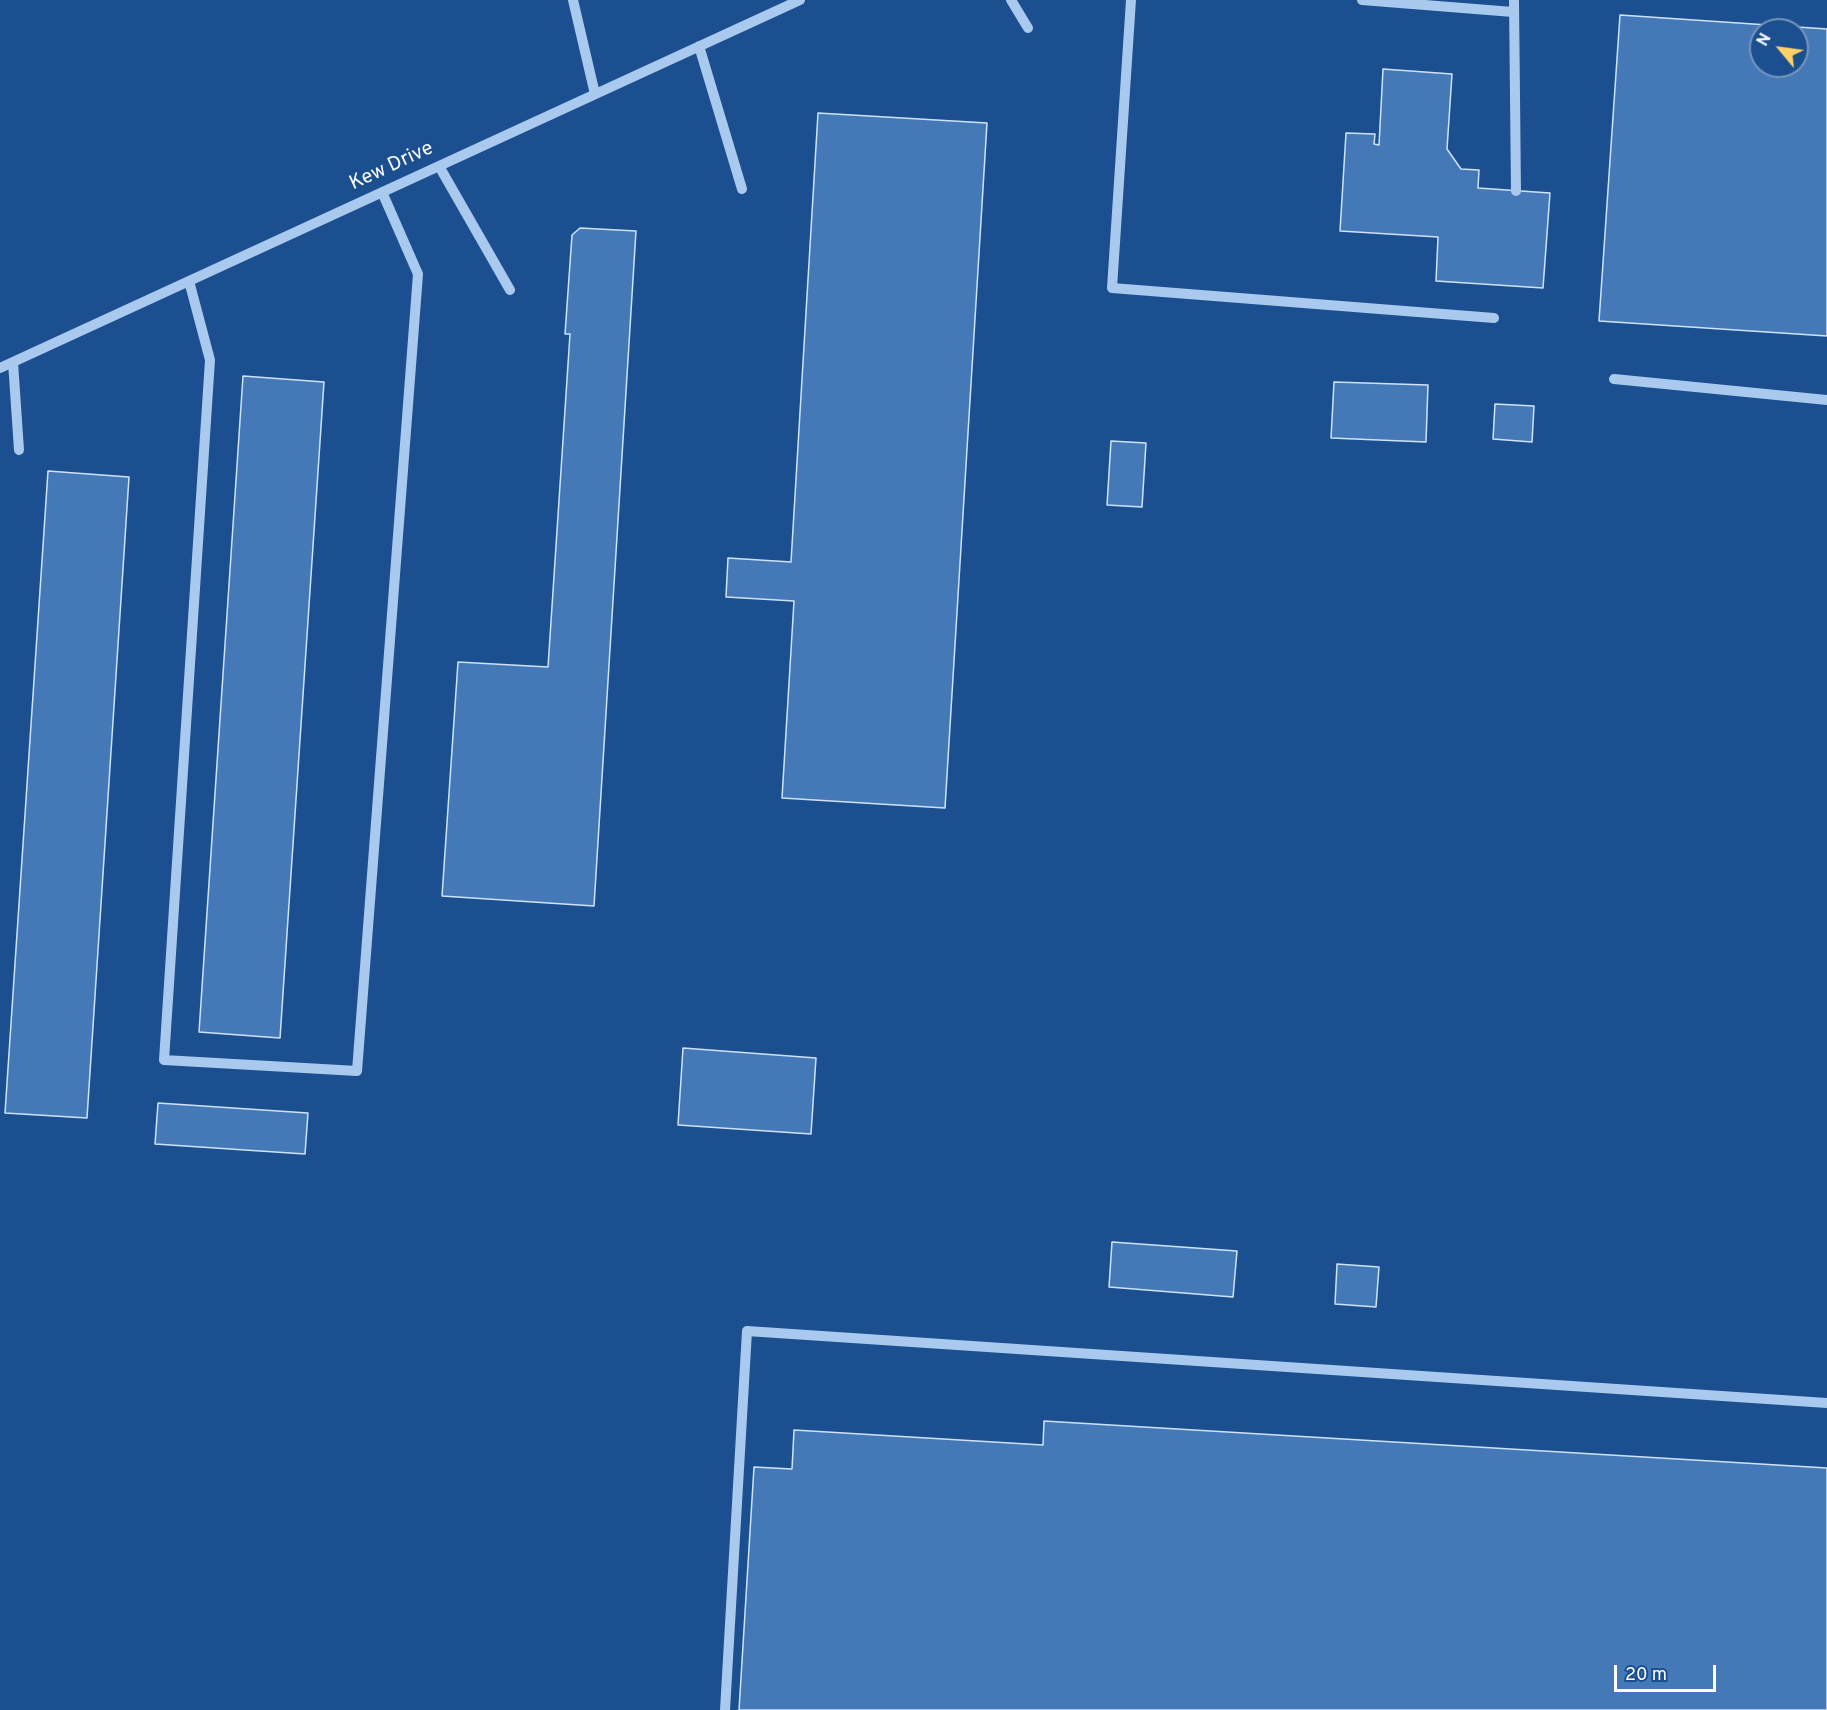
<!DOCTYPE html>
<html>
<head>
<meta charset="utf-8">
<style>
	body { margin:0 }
	#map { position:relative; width:1827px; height:1710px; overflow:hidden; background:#1b4f8f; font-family:Overpass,sans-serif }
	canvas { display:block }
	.north { position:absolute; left:1749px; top:18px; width:60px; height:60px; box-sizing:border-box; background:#1b4f8f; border:2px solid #7695bc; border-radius:50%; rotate:299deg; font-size:16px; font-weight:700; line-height:24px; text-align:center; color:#fff }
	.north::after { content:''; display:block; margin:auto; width:21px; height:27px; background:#ffd166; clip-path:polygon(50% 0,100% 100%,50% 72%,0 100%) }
	.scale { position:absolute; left:1614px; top:1665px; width:102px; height:27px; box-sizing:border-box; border:3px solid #fff; border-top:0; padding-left:8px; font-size:18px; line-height:21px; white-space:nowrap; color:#fff; -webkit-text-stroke:4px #1b4f8f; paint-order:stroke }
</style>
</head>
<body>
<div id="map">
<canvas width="1827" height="1710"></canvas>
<div class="north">N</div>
<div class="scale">20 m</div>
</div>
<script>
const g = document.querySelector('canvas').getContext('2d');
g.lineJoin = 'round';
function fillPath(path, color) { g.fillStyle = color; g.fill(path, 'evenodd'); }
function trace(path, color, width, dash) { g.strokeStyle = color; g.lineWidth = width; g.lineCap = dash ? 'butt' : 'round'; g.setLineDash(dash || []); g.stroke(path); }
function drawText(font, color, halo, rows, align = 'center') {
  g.font = font + ' Overpass,sans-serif'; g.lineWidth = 4.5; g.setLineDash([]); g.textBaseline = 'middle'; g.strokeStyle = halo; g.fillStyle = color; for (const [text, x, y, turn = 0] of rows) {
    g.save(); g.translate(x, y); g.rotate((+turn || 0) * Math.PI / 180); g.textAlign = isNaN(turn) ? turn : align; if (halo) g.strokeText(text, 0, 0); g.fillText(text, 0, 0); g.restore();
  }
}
const building = new Path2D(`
	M1620,15l207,14v307l-228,-15zM1761,30h36v36h-36z
	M1383,69l69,5 -5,75 14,20 18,1 -1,18 72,5 -7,95 -107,-7 2,-44 -98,-6 6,-98 29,1 -1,10 5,1z
	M818,113l169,10 -42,685 -163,-10 12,-197 -68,-4 2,-39 63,4z
	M580,228l56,3 -42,675 -152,-10 16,-234 90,5 22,-333h-5l7,-99z
	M243,376l81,6 -44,656 -81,-6z
	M1334,382l94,3 -2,57 -95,-4z
	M1495,404l39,2 -2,36 -39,-3z
	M1111,441l35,2 -4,64 -35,-2z
	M48,471l81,6 -42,641 -82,-5z
	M683,1048l133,10 -5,76 -133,-9z
	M158,1103l150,10 -3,41 -150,-10z
	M1112,1242l125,9 -4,46 -124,-10z
	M1337,1264l42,3 -3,40 -41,-3z
	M1044,1421l783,47v242h-1088l15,-243 38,2 2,-39 249,15z`);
const minor = new Path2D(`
	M573,0l22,94
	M1011,0l17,28
	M1131,0l-19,288 382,30
	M1362,0l151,12
	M1514,0l2,191
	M699,46l43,143
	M439,166l71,124
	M189,281l21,79 -46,700 193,11 61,-797 -36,-82
	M13,362l6,88
	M0,368l800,-368
	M1614,379l213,21
	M725,1710l22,-379 1080,72`);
const streetNames = [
	["Kew Drive",392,167,-25]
];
fillPath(building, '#4478b7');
trace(building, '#cfe3fa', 1.5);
trace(minor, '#a9c9ee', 10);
drawText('20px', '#fff', '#1b4f8f', streetNames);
</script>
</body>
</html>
